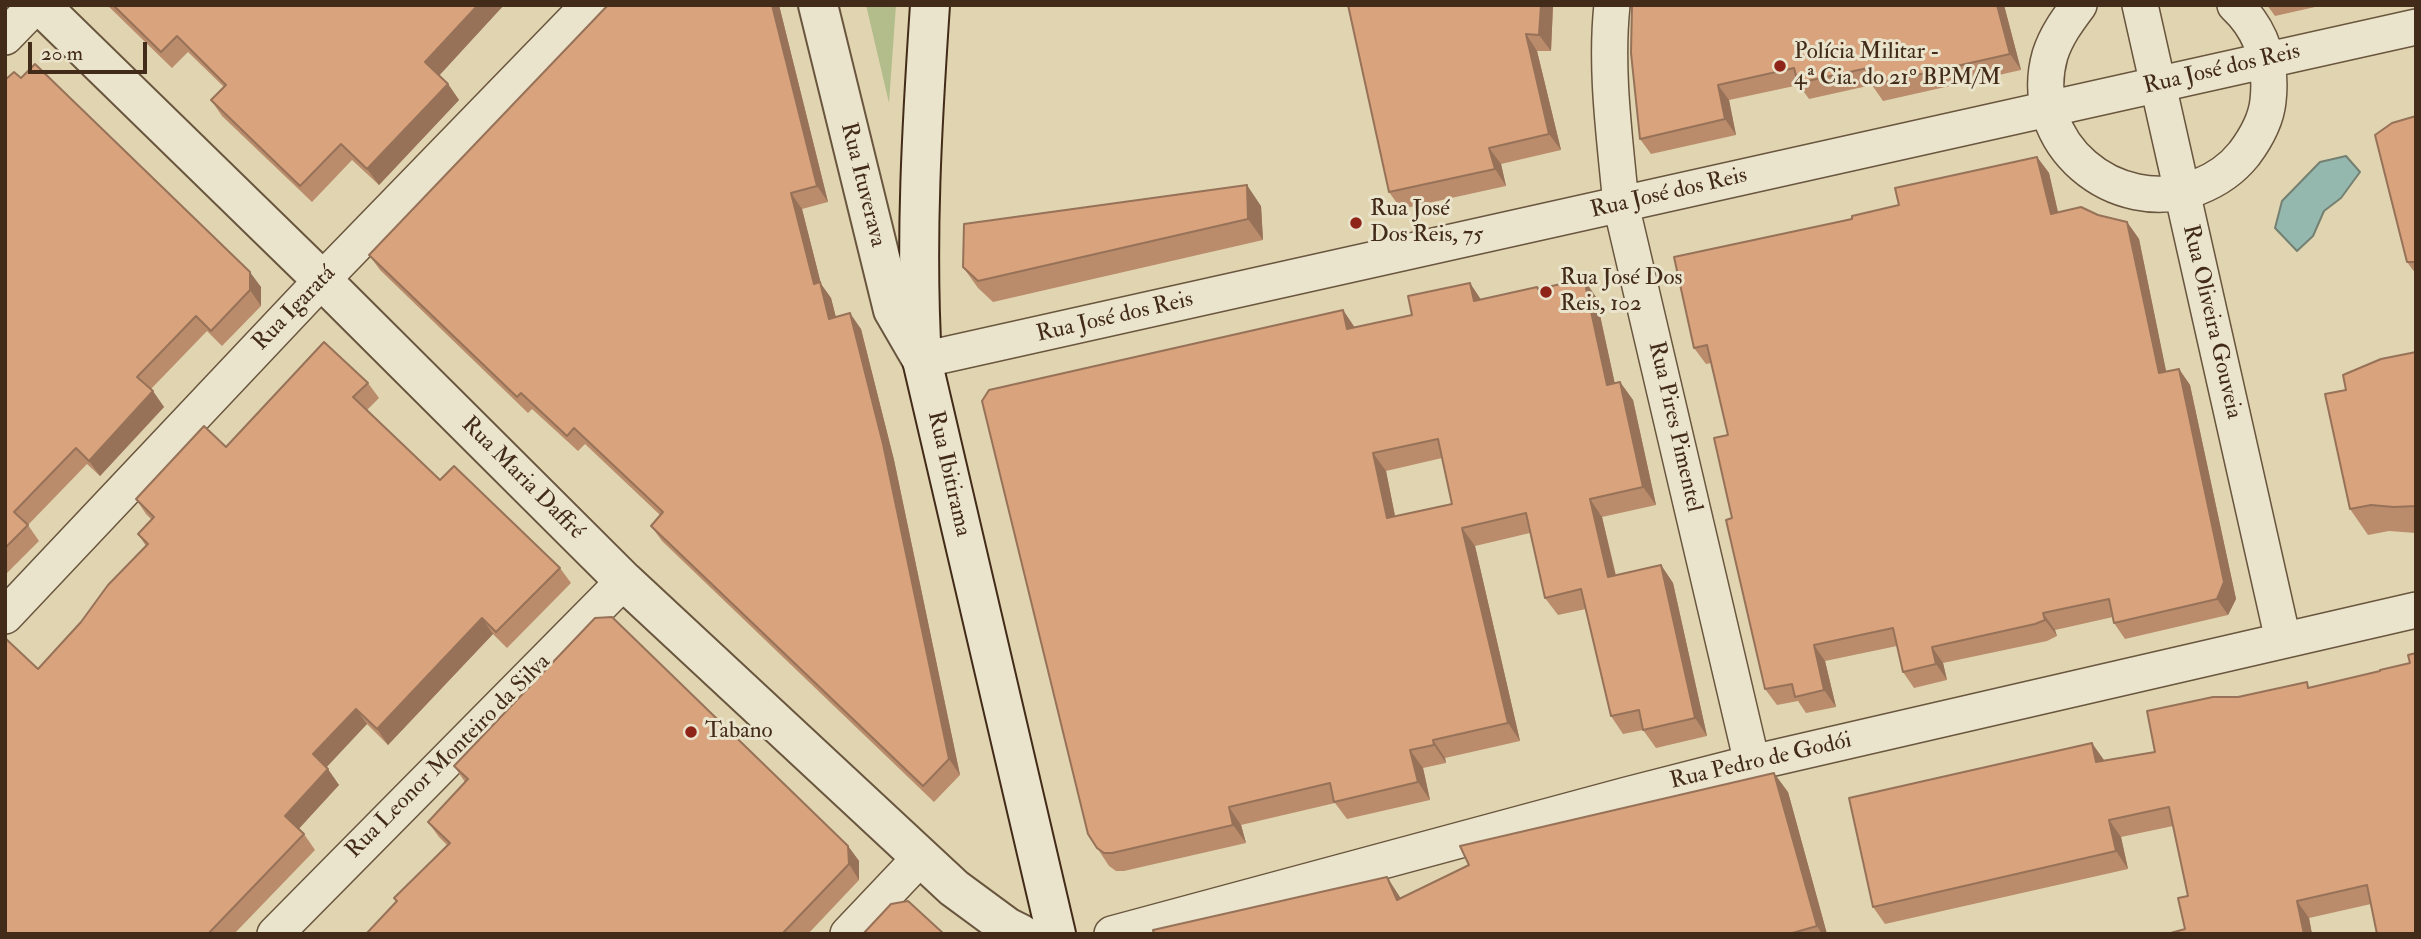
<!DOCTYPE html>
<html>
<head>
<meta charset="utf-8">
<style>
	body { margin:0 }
	#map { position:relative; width:2421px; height:939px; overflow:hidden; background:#e0d5b0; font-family:"IM FELL Double Pica",serif }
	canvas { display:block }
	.frame { position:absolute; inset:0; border:7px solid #432b19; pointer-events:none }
	.scale { position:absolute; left:28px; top:42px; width:119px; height:32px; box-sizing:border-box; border:4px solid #432b19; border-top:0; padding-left:9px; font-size:21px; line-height:24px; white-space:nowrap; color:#432b19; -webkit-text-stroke:5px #ebe4cc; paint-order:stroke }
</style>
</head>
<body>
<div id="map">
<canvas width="2421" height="939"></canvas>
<div class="frame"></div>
<div class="scale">20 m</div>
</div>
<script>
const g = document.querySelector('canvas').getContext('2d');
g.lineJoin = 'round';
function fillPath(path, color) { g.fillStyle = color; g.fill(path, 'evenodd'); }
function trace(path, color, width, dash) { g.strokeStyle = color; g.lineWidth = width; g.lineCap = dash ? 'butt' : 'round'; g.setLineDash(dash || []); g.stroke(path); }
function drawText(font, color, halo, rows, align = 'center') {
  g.font = font + ' "IM FELL Double Pica",serif'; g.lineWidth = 6; g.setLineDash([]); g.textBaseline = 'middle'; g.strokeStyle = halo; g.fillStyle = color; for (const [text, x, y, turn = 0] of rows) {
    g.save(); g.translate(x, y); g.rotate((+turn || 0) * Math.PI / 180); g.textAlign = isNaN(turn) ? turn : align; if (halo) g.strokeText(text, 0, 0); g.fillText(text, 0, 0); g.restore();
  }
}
const green = new Path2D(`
	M866,5h30l-7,98z`);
const water = new Path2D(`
	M2346,156l14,16 -19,26 -17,13 -11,25 -16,15 -22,-23 7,-27 38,-39z`);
const minor = new Path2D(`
	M1612,5c-7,66 3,134 9,200l131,558
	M2079,5c-12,16 -23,31 -29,50 -25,88 65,163 148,132 18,-7 34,-18 46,-33 12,-16 22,-33 24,-53 4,-36 -5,-70 -33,-96
	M2140,5l143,635
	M5,37l31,-32
	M922,360l1494,-333
	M5,616l317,-336 267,-275
	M275,934l349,-353
	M848,934l72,-76
	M1112,934l515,-139 125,-32 664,-153`);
const tertiary = new Path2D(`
	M40,5l282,275 302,301 330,307 53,39 14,7
	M818,5l75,305 29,50`);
const secondary = new Path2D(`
	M930,5c-8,119 -15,236 -8,355l134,574`);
const wall = new Path2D(`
	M107,5h397l-65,70 9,9 11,16 -80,85 -27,-25 -40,42 -90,-86 -11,-16 13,-13 -36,-35 -16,16z
	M779,5l49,197 -26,7 19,75 10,14 5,19 25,12 33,131 66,315 -26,27 -272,-261 -11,-15 9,-11 -75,-71 -7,7 -46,-42 -4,4 -148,-143 -11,-15z
	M1348,5h205l-2,46h-14l24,99 -60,14 5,22 -105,23 -12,-17z
	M2004,5l17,65 -138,31 -11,-16 -63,14 -10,-14 -70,15 7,35 -85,19 -11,-15 -9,-86z
	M2267,5h57l-49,11z
	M21,78l240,209v19l-39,40 -15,-15 -56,58 13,18 -64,69 -13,-12 -59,61 11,16 -34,34v-495z
	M2416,116v158l-9,-12z
	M2037,157l12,16 9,39 40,3 29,7 12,17 27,133 13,-3 11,16 46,214 -8,16 -103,24 -11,-16 -1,-6 -58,13 2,6 -10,5 -104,22 4,17 -33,8 -11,-16 -6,-26 -72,15 11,46 -30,6 -8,-12 -21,4 -12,-16 -33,-171 -4,-83 -17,-72 -5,1 -12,-16 158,-129 47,-14z
	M1261,206l2,34 -270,62 -15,-14 -15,-21z
	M1537,287l2,2 57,8 19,87 5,-2 13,18 23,105 -54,12 14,58 45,-10 12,18 34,153 -51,12 -13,-18 -20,4 -12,-18 -25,-107 -28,6 -13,-17 -15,-65 -55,13 45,195 -75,17 1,5 -23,5 7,32 -83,19 -12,-16 -94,22 5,18 -122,28h-8l-7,-5 -21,-32 255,-524 12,18zM1442,458l10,46 -57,12 -9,-45z
	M2416,352v181l-27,-2 -21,4 -18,-26z
	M368,383l11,15 -12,12 73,70 120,88 11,15 -64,65 -14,-14 -105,111 -21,-21 -41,43 13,18 -41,44 6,5 11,16 -81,84h-229l33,-265 43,-47 65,-76 -8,-12 14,-14 -6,-6 -10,-15 90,-52z
	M2416,653l-45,251 -62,14 3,16h-145l18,-5 3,-33 -15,-70 -52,11 7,32 -243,55 -12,-17 231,-147v1l51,-9 83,-55 73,-10 69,-16 30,-8z
	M454,766l394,80 11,15v19l-51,54h-442l30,-32 -2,-4 53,-53 -8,-8 -11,-15 37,-40z
	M1788,792l39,142h-673l247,-36z`);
const shadedWall = new Path2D(`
	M478,5h26l-67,73 -12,-16z
	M772,5h7l49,197 -11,-16z
	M1541,5h12l-2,46 -12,-16z
	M1997,5h7l17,65 -11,-16z
	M1526,34l11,17 24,99 -12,-16z
	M448,84l11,16 -80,85 -12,-16z
	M1718,85l11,15 7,35 -11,-16z
	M1489,148l12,16 5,22 -11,-17z
	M2037,157l12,16 13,57 -11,-16z
	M1247,185l14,21 2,34 -15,-21z
	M791,193l11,16 19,75 10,14 9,36 -11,-15 -15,-35z
	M2127,222l12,17 31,151 -11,-17z
	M250,272l11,15v19l-11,-16z
	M1584,279l12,18 23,106 -12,-18z
	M1470,283l12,18h-8z
	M1343,310l12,18 -8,1z
	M850,313l11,16 33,131 66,315 -11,-16z
	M2179,369l11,16 46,214 -8,16 -11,-16z
	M1620,382l13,18 23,105 -13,-18z
	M153,391l11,16 -64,69 -11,-15z
	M1373,453l13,18 13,65 -12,-18z
	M1590,499l12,18 18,78 -12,-18z
	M1462,528l13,18 45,195 -12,-18z
	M1661,565l12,18 34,153 -12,-18z
	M2043,613l12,17 2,6 -12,-16z
	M482,618l11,16 -105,111 -11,-16z
	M1814,645l11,16 11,46 -12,-17z
	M1932,647l11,16 4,17 -11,-16z
	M356,709l11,15 -43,46 -11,-16z
	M1433,740l12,18 1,5 -12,-18z
	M2092,743l12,17 4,20 -12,-18z
	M1410,750l13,18 7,32 -12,-18z
	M328,769l11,16 -43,47 -11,-16z
	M1774,773l14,19 39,142h-5l-5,-8z
	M1229,807l12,18 5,18 -13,-18z
	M2109,820l12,17 7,32 -12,-18z
	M848,846l11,15v19l-10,-16z
	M1387,877l13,20 11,23 -14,-20z
	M2297,901l12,17 3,16h-8z`);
const building = new Path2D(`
	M113,5h365l-53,57 23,22 -81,85 -26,-25 -41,42 -89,-86 15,-15 -49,-49 -16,16z
	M608,5h164l45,181 -26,7 23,91 6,-2 9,37 21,-6 33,131 66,315 -26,27 -272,-260 12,-14 -89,-84 -7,8 -46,-43 -4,4 -148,-142z
	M1348,5h193l-2,30 -13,-1 23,100 -60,14 6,21 -106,23z
	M1632,5h365l13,49 -138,31 -4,-17 -70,15 -4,-15 -76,17 7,34 -85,20 -9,-86z
	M35,64l215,208v18l-39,41 -15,-15 -59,61 16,14 -64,70 -13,-13 -62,64 14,13 -23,23v-468l9,-8 7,6z
	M2416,116v146h-9l-32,-127 17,-12z
	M2037,157l14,57 30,-7 17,8 29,7 32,151 20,-4 45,213 -7,17 -103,24 -5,-24 -66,14 2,7 -10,4 -103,23 4,17 -33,8 -10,-44 -79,17 10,45 -29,7 -3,-13 -27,5 -39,-169 6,-2 -18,-80 14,-3 -21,-90 -13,3 -20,-91 178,-38v-3l47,-11 -4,-17z
	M1247,185l1,34 -270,62 -15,-14 1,-43z
	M1584,279l23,106 13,-3 23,105 -53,12 18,78 53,-12 34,153 -52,12 -4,-20 -28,6 -30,-127 -36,9 -19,-85 -64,15 46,195 -75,17 1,5 -24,5 8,32 -84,20 -4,-19 -101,24 4,18 -121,28h-8l-7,-5 -9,-14 -106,-433 7,-11 354,-80 4,19 65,-14 -4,-19 62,-13 4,18 63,-14 1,2zM1438,439l14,65 -65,14 -14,-65z
	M324,342l44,41 -15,14 87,83 14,-14 106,102 -64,64 -14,-14 -105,111 -21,-20 -43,45 15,15 -43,47 19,18 -96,100h-203v-296l33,31 43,-47 27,-37 40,-41 -10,-10 16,-17 -18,-18 68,-73 22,21z
	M2416,352v154l-22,1 -23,-2 -21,4 -25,-115 21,-4 -3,-15 38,-16z
	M612,617l236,229 1,18 -67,70h-416l31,-33 -3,-3 56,-55 -22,-21 40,-43 -14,-13 141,-148z
	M2416,653v281h-39l-10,-49 -70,16 7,33h-137l18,-5 -7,-31 10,-2 -19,-89 -60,13 7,31 -243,56 -24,-109 243,-55 4,19 59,-10 -8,-41 66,-14h25l69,-15 1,6 72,-17v-1l30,-7 -2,-8z
	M1774,773l43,153 -28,8h-635l-1,-4 234,-53 10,23 72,-35 -9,-19z
	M908,901l36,33h-81l28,-30z`);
const markers = [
	[1780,66,7,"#8f2418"],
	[1356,223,7,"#8f2418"],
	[1546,292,7,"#8f2418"],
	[691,732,7,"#8f2418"]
];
const poiNames = [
	["Polícia Militar -",1794,53],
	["4ª Cia. do 21º BPM/M",1794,79],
	["Rua José",1370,210],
	["Dos Reis, 75",1370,236],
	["Rua José Dos",1560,279],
	["Reis, 102",1560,305],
	["Tabano",705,732]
];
const streetNames = [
	["Rua José dos Reis",2222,70,-13],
	["Rua Ituverava",862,185,76],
	["Rua José dos Reis",1669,194,-13],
	["Rua Igaratá",295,309,-46],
	["Rua José dos Reis",1115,318,-13],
	["Rua Oliveira Gouveia",2211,322,77],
	["Rua Pires Pimentel",1674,427,77],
	["Rua Ibitirama",948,474,77],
	["Rua Maria Daffré",522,479,45],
	["Rua Leonor Monteiro da Silva",449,757,-45],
	["Rua Pedro de Godói",1761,762,-13]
];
fillPath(green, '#b3bd8b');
fillPath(water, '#94b8ad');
trace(water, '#748072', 2);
trace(minor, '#6a563f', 38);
trace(tertiary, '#6a563f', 42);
trace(secondary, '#432b19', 42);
trace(minor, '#ebe4cc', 35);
trace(tertiary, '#ebe4cc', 38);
trace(secondary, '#ebe4cc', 38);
fillPath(wall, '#ba8c6c');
fillPath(shadedWall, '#977258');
fillPath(building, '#d8a37d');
trace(building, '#977258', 2);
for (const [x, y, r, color] of markers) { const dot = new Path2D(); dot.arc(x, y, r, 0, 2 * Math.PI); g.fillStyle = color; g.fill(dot); trace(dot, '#ebe4cc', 2.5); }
drawText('23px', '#432b19', '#ebe4cc', poiNames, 'left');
drawText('23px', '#432b19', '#ebe4cc', streetNames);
</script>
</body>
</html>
